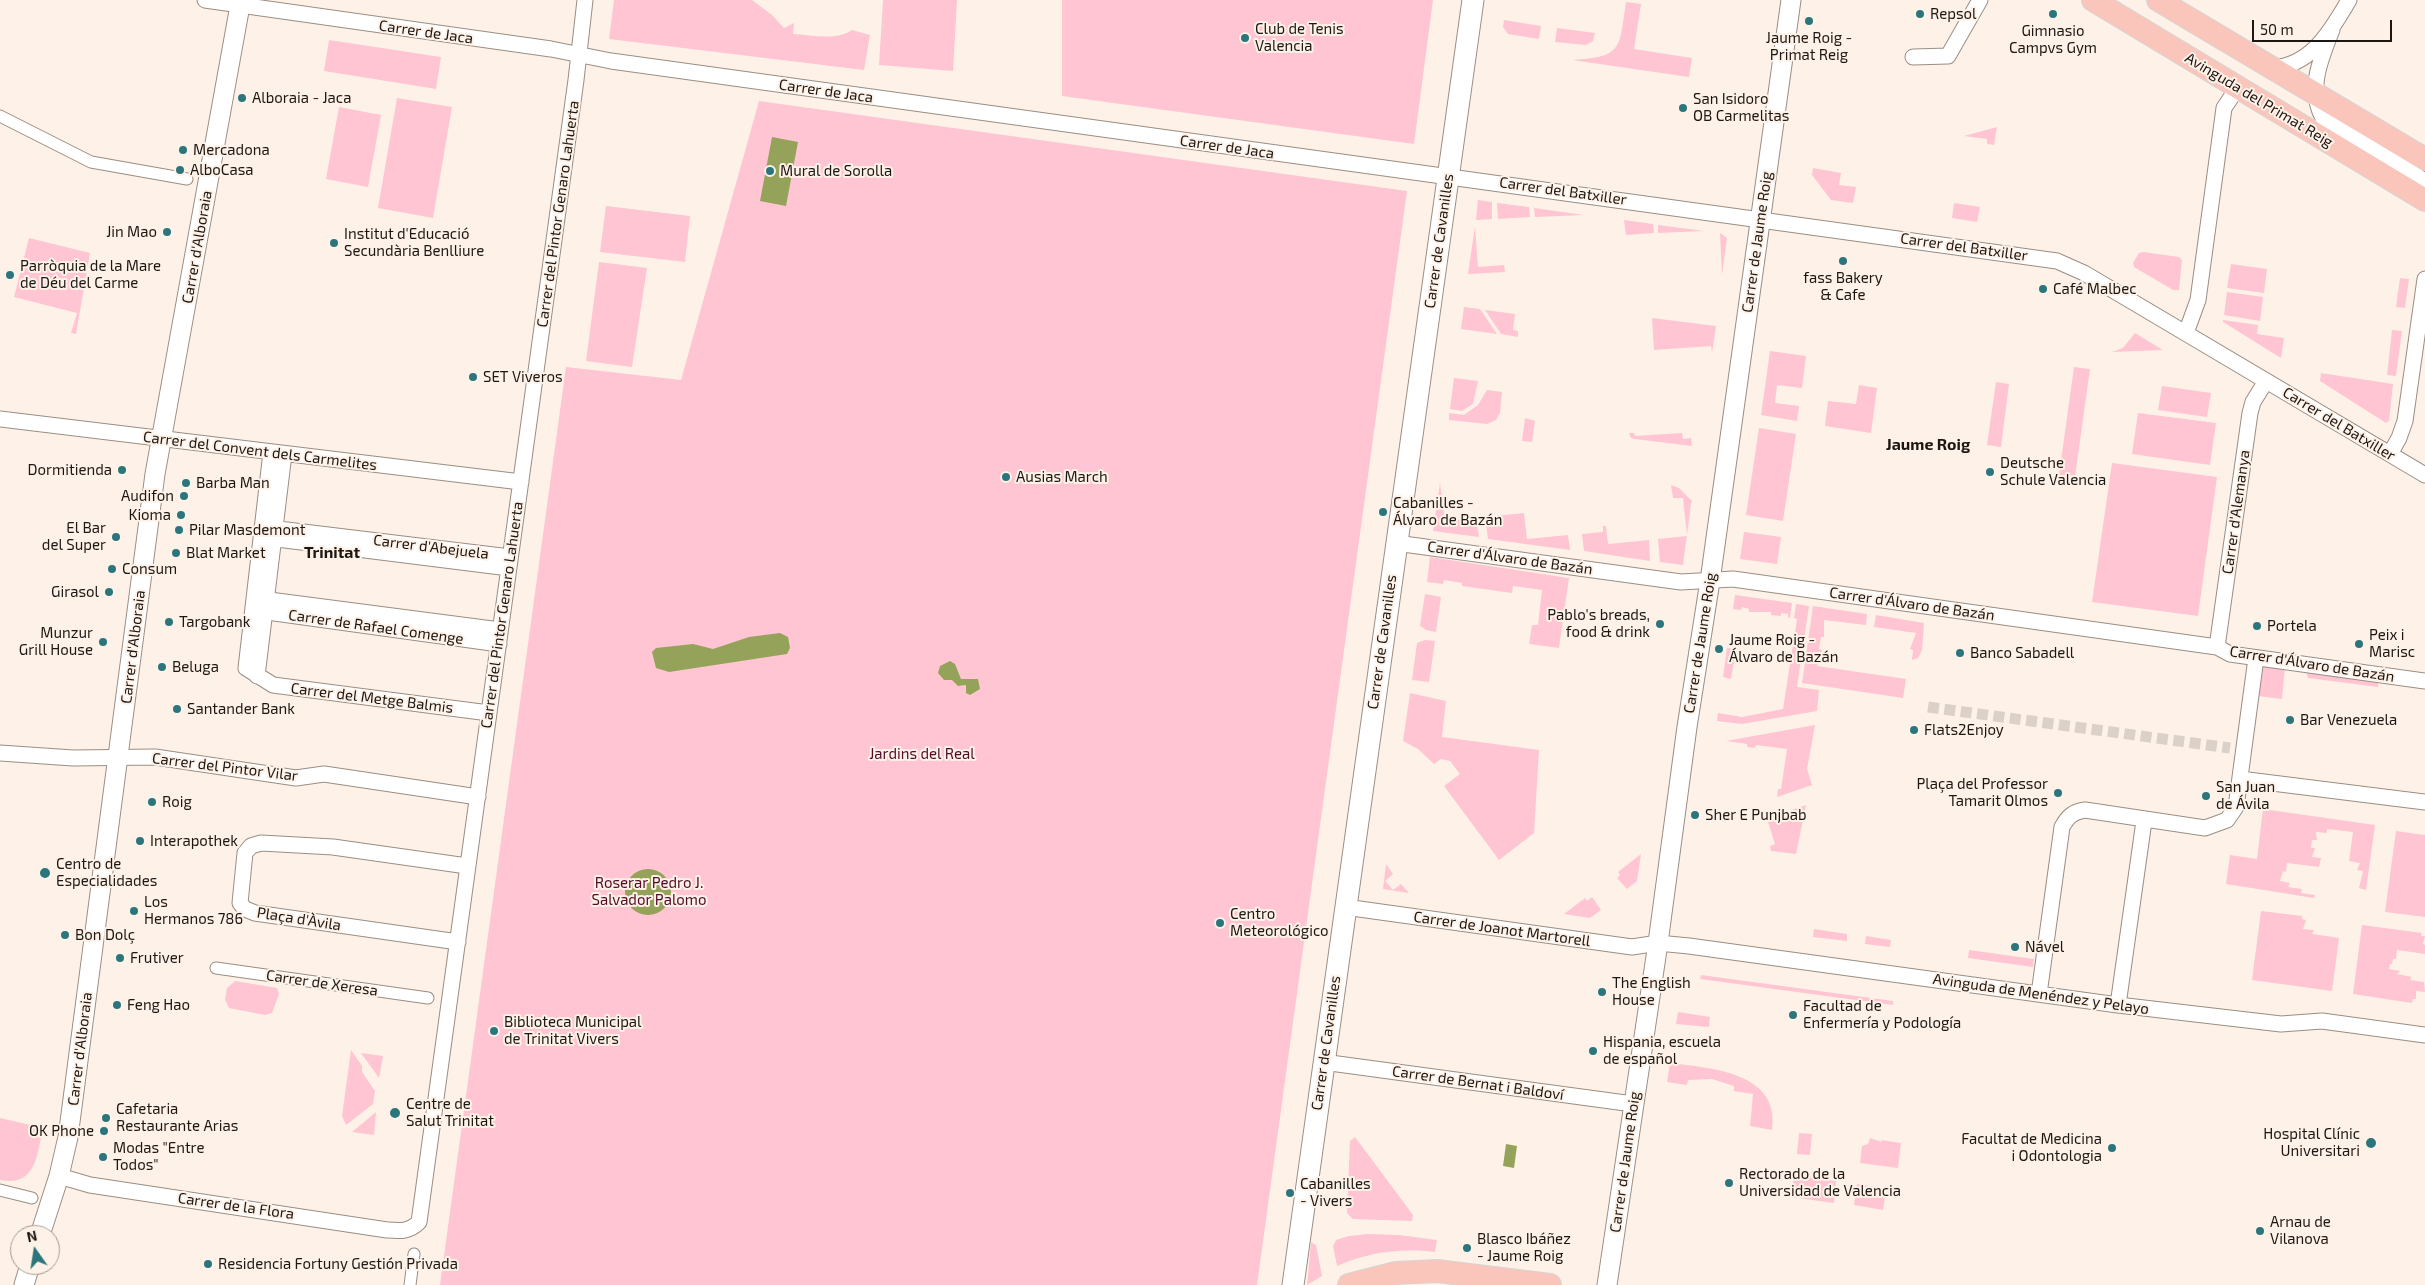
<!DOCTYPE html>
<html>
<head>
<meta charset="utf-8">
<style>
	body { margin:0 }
	#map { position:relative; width:2425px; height:1285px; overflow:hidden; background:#fef2e8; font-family:"Exo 2",sans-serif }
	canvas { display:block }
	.north { position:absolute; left:10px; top:1225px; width:50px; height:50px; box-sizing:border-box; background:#fef2e8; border:1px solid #a49a93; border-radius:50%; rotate:347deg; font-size:14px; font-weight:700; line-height:20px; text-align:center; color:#1d1713 }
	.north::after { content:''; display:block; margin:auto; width:18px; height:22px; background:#2b757c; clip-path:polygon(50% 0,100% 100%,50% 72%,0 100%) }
	.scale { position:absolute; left:2252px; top:20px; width:140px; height:22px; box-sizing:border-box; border:2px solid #1d1713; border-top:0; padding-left:6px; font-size:15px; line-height:18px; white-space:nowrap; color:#1d1713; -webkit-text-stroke:4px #fef2e8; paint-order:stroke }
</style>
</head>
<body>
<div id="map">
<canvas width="2425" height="1285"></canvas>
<div class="north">N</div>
<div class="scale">50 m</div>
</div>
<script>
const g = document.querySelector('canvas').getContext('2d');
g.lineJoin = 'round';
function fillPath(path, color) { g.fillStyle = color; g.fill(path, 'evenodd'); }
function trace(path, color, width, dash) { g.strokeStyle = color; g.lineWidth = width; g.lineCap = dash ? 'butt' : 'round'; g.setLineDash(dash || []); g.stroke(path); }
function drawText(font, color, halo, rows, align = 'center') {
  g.font = font + ' "Exo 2",sans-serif'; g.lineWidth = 4; g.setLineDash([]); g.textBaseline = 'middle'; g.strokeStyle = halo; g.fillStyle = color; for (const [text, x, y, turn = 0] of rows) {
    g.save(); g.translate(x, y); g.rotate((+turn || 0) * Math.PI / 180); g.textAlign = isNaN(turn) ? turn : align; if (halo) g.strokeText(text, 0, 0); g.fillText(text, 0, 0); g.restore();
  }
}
const green = new Path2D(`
	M614,0h138l20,15 12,13 10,-5 -1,11c19,1 43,7 59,-4l18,5 -6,35 -255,-31z
	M883,0h74l-4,71 -74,-6z
	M1062,0h371l-19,144 -352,-48z
	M1626,2l15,2 -7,45 58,9 -3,19 -117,-17c51,-3 47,-11 54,-58z
	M1504,20l37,6 -2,13 -31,-5 -5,-7z
	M1557,28l38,5 -2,8 -7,4 -31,-3z
	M329,40l112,17 -5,32 -112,-18z
	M397,98l55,9 -19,111 -55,-10z
	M759,101l648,90 -150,1094h-817l126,-918 115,13z
	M339,107l42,8 -13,72 -42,-8z
	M1997,127l-3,18 -7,-1v-5l-23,-3z
	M1813,168l28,5 -2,12 17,2 -3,16 -22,-3 -19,-25z
	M1478,200l14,2v17l-16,1z
	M1497,203l32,4 1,10 -32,2z
	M1954,203l26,4 -3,15 -25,-4z
	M606,206l84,10 -5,46 -85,-10z
	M1534,208l50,7 -49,2z
	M1624,220l29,4 1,9 -28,2z
	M1658,225l46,6 -46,2z
	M1475,226l3,41 26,-2 1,7 -37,2z
	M1720,233l7,5 -5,37z
	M29,238l61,15 -14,81 -5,-1 6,-20 -63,-16z
	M2143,252l36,5 3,3 -3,30h-6l-39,-23 -1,-4 6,-10z
	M599,262l48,6 -15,99 -46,-6z
	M2231,264l36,5 -3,24 -37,-5z
	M2400,278l9,1 -4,29 -9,-1z
	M2227,292l36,5 -3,24 -36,-6z
	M1464,307l16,2 17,25 -36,-5z
	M1485,310l30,4 -2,16 5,1v6l-17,-3z
	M1652,318l64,8 -4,27 -1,-7 -57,4z
	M2223,320l35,5 -1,9 27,4 -3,20 -58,-36z
	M2392,330l10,1 -6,45 -9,-1z
	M2135,333l28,17 -51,2 11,-4z
	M1770,351l36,5 -4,32 -25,-3 -2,18 24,3 -2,15 -36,-6z
	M2074,367l16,2 -15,108 -16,-2z
	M2321,373l72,11 -4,37 -3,2 -66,-42z
	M1454,378l24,3 -5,23 -11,7 -12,-2z
	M1996,382l13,2 -8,63 -14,-2z
	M1859,385l18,3 -6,45 -46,-7 3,-25 28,3z
	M2162,386l49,7 -4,24 -49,-7z
	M1487,390l15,2 -2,21 -4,7 -9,4 -38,-4v-7l15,2 14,-10z
	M2138,413l78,10 -6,42 -78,-11z
	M1525,418l10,3 -3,21 -10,-1z
	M1759,428l37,6 -13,87 -37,-6z
	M1629,433h5l1,3 47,-3 1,6 8,-1 1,8 -57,-7 -4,-1z
	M2112,463l105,14 -19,139 -106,-14z
	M1440,483l5,38 31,-3 3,19 -46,-6z
	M1671,485l8,3 13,13 -1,3 -8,61 -23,-3 -2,-23 29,-3 -4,-38h-10z
	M1524,513l3,26 41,-4 2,15 -82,-11 -3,-22z
	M1603,526h3l2,18 41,-4 1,21 -66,-10 -2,-17 21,-2z
	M1744,532l37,5 -4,27 -37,-5z
	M1430,557l139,21 -10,70 -30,-4 3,-19h6l4,-35 -29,-4 -1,7 -50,-7v-3l-18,-3 -1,4 -16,-2z
	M1425,594l16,3 -5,35 -10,-2 -6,-4z
	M1735,595l57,8 -2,15 -2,-1v-3l-7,-1v3l-10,-1v-3h-22v-3l-7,-2 -1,3 -8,-1z
	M1796,604l13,2 -12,81 22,3 -2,21 -75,13 -25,-3 1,-8 24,4 41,-8 14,-90 -3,-1z
	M1813,606l54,8 -1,11 -42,-5v17h-3l-2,12 3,1 -5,16 89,13 -3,19 -101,-15z
	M1876,615l48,8 -2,27 -4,8 -6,2 1,-10 -3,-1 6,-16 -42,-6z
	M1425,640l10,1 -6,41 -17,-2 5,-37z
	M1727,648l9,1 -5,30 -8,-2z
	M2264,664l21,3 -3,32 -24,-3z
	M2306,671l72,8v8l-70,-9z
	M1410,693l36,8 -4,36 97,13 -5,83 -35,27 -55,-74 16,-12 -10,-13 -9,-2 -7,5 -16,-15 -15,-8z
	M1815,725l-8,44 5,16 -35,12 1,-8h3l6,-40 -31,-4 -1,3 -8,-1v-3l-21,-3z
	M1806,805l-10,49 -25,-3 -1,-5 5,-2 -8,-25z
	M2263,809l112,16 -9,65 -7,-2 4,-17 -6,-1 3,-7 -11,-2 4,-29 -26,-3v4l-11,-1 1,8h-5l-1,8h4l-3,9 9,1 -2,9 -32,-4 -1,9 -3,-1 -3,10 10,2 -2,4 14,2 -1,4 14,2 -1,3 -88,-14 4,-29 27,4z
	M2396,831l29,4v82l-40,-5z
	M1641,854l-4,27 -10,8 -10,-11 3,-3 -2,-3z
	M1386,864l7,10 -8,7 8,9 8,-6 8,9 -26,-4z
	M1592,897l9,13 -11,8 -26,-4 21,-16 2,3z
	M2261,911l41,5v3l4,1 -3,9 11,1 -2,4 27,4 -7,53 -80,-11z
	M2362,925l60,8 -1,3h4l-2,8 2,1v9l-28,-4 -1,9h-3l-1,5h-2l-1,5 11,2 -3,3 15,3 -2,3 14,2 1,10 -9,-1v8h-3l-1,4 -59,-9z
	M1814,929l33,5v7l-34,-4z
	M1866,936l25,4 -1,7 -25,-3z
	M1969,950l65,9 -1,8 -65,-9z
	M1701,975l192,26v4l-193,-26z
	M235,981l42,7 2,6 -7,19 -7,2 -36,-7 -4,-8 2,-12z
	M1678,1012l32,5 -1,10 -33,-3z
	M351,1050l11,16v6l13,19 -2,13 -27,21 -4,-9z
	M361,1053l22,3 -4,22z
	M1670,1063c40,5 111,9 102,67l-22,-4 3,-32 -19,-3v-5l-22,-7 -24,1 -1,5 -20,-3z
	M376,1112l-2,23 -22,-3z
	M0,1118l43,10c-6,27 -7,59 -43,52z
	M1799,1133l13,1 -2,21 -13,-1z
	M1355,1137l58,78 -1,6 -59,-2 -6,-6 3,-72z
	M1870,1138l12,4 -1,-2 20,3 -3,25 -38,-5 2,-17 6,-2z
	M1794,1175l42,6 -2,22 -43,-6z
	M1857,1184l26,4 -1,9h3l-2,13 -29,-5z
	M1368,1234l31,1 38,5 -2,12c-35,-4 -66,0 -98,14l-4,-20 3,-6 13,-4z
	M1311,1242l5,3 6,31 -15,9z`);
const water = new Path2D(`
	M772,137l26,5 -12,64 -26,-5z
	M780,633l8,4 2,11 -3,6 -118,18 -13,-4 -4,-16 4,-4 37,-4 20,5 36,-12z
	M950,661l5,3 6,15h17l2,10 -10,6 -4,-2v-8l-8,1 -6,-6h-8l-6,-7 2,-7z
	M625 892a23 23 0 1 1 46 0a23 23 0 1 1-46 0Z
	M1506,1144l11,2 -3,22 -11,-2z`);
const pedestrianTunnel = new Path2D(`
	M1928,707l302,41`);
const pedestrian = new Path2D(`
	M0,116l91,46 96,17
	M216,968l212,30
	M0,1190l32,8
	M410,1285l4,-31`);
const minor = new Path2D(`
	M205,0l346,49 60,12 1446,200 27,12 341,202
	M2332,30c-11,28 -25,59 -9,88l102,63
	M1913,57l35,-1 32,-56
	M2272,68c39,-2 59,-37 77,-68
	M2186,333l12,-33 26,-192 14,-21
	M0,419l521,63
	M271,452l-25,216 27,17 216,28
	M2390,454l9,-16 6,-17 20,-142
	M262,527l248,30
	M261,537l248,31
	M1396,543l285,39 52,-3 484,68 13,7 195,27
	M254,598l246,32
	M253,610l246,34
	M2217,647l33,-234 3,-11 13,-21
	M257,676l27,-222
	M0,753l73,5 82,-1 141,21 28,-4 154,23
	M2240,779l185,23
	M1345,907l287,40 26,-4 31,3 429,59 163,19 41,-3 103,14
	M458,942l-203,-29 -10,-4 -5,-6 5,-50 6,-7 10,-3 72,4 134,19
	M2039,994l23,-167c6,-11 11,-15 23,-17l120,18 22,-8 9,-13 20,-149
	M2118,1005l26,-184
	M1323,1062l310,42
	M59,1176l31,9 297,45c13,1 22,2 32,-8l157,-1142 9,-80`);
const tertiary = new Path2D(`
	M40,1235l19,-59 9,-39 87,-663 86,-474
	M24,1285l6,-20
	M1607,1285l51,-342 29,-216 23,-146 81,-581`);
const secondary = new Path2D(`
	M1293,1285l180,-1285`);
const primary = new Path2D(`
	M2093,0l332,200
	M2158,0l267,159
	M1349,1285l47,-12 41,-2 113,14`);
const markers = [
	[1920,14,5,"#2b757c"],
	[2053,14,5,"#2b757c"],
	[1809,21,5,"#2b757c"],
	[1245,38,5,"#2b757c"],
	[242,98,5,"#2b757c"],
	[1683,108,5,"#2b757c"],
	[183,150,5,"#2b757c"],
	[180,170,5,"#2b757c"],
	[770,171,5,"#2b757c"],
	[167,232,5,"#2b757c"],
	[334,243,5,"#2b757c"],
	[1843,261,5,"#2b757c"],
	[10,275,5,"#2b757c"],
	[2043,289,5,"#2b757c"],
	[473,377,5,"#2b757c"],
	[122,470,5,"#2b757c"],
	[1990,472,5,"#2b757c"],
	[1006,477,5,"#2b757c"],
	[186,483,5,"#2b757c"],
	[184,496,5,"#2b757c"],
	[1383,512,5,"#2b757c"],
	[181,515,5,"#2b757c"],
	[179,530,5,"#2b757c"],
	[116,537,5,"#2b757c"],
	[176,553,5,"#2b757c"],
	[112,569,5,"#2b757c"],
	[109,592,5,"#2b757c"],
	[169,622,5,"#2b757c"],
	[1660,624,5,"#2b757c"],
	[2257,626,5,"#2b757c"],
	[103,642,5,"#2b757c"],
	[2359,644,5,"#2b757c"],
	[1719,649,5,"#2b757c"],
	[1960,653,5,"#2b757c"],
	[162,667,5,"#2b757c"],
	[177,709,5,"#2b757c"],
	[2290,720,5,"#2b757c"],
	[1914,730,5,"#2b757c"],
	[2058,793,5,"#2b757c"],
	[2206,796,5,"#2b757c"],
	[152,802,5,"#2b757c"],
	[1695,815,5,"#2b757c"],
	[140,841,5,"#2b757c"],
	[45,873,6,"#2b757c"],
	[134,911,5,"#2b757c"],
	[1220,923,5,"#2b757c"],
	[65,935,5,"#2b757c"],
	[2015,947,5,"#2b757c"],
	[120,958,5,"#2b757c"],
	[1602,992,5,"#2b757c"],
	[117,1005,5,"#2b757c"],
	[1793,1015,5,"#2b757c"],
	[494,1031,5,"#2b757c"],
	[1593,1051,5,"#2b757c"],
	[395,1113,6,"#2b757c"],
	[106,1118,5,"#2b757c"],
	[104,1131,5,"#2b757c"],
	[2371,1143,6,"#2b757c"],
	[2112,1148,5,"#2b757c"],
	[103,1157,5,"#2b757c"],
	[1729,1183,5,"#2b757c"],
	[1290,1193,5,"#2b757c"],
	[2260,1231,5,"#2b757c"],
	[1467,1248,5,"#2b757c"],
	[208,1264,5,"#2b757c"]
];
const poiNames = [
	["Repsol",1930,14],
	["Club de Tenis",1255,29],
	["Valencia",1255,46],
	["Gimnasio",2053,31,"center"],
	["Campvs Gym",2053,48,"center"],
	["Jaume Roig -",1809,38,"center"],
	["Primat Reig",1809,55,"center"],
	["Alboraia - Jaca",252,98],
	["San Isidoro",1693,99],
	["OB Carmelitas",1693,116],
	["Mercadona",193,150],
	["AlboCasa",190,170],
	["Mural de Sorolla",780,171],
	["Jin Mao",157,232,"right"],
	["Institut d'Educació",344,234],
	["Secundària Benlliure",344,251],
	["Parròquia de la Mare",20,266],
	["de Déu del Carme",20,283],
	["fass Bakery",1843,278,"center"],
	["& Cafe",1843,295,"center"],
	["Café Malbec",2053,289],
	["SET Viveros",483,377],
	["Deutsche",2000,463],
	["Schule Valencia",2000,480],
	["Dormitienda",112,470,"right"],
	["Ausias March",1016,477],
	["Barba Man",196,483],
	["Audifon",174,496,"right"],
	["Cabanilles -",1393,503],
	["Álvaro de Bazán",1393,520],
	["Kioma",171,515,"right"],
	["El Bar",106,528,"right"],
	["del Super",106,545,"right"],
	["Pilar Masdemont",189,530],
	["Blat Market",186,553],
	["Consum",122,569],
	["Girasol",99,592,"right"],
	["Pablo's breads,",1650,615,"right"],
	["food & drink",1650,632,"right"],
	["Targobank",179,622],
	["Portela",2267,626],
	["Munzur",93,633,"right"],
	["Grill House",93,650,"right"],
	["Peix i",2369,635],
	["Marisc",2369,652],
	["Jaume Roig -",1729,640],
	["Álvaro de Bazán",1729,657],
	["Banco Sabadell",1970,653],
	["Beluga",172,667],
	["Santander Bank",187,709],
	["Bar Venezuela",2300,720],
	["Flats2Enjoy",1924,730],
	["Plaça del Professor",2048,784,"right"],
	["Tamarit Olmos",2048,801,"right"],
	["San Juan",2216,787],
	["de Ávila",2216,804],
	["Roig",162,802],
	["Sher E Punjbab",1705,815],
	["Interapothek",150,841],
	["Centro de",56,864],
	["Especialidades",56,881],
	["Los",144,902],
	["Hermanos 786",144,919],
	["Centro",1230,914],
	["Meteorológico",1230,931],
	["Bon Dolç",75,935],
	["Nável",2025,947],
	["Frutiver",130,958],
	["The English",1612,983],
	["House",1612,1000],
	["Feng Hao",127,1005],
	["Facultad de",1803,1006],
	["Enfermería y Podología",1803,1023],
	["Biblioteca Municipal",504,1022],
	["de Trinitat Vivers",504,1039],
	["Hispania, escuela",1603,1042],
	["de español",1603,1059],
	["Centre de",406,1104],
	["Salut Trinitat",406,1121],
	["Cafetaria",116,1109],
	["Restaurante Arias",116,1126],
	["OK Phone",94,1131,"right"],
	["Hospital Clínic",2360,1134,"right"],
	["Universitari",2360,1151,"right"],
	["Facultat de Medicina",2102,1139,"right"],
	["i Odontologia",2102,1156,"right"],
	["Modas \"Entre",113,1148],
	["Todos\"",113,1165],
	["Rectorado de la",1739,1174],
	["Universidad de Valencia",1739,1191],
	["Cabanilles",1300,1184],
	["- Vivers",1300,1201],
	["Arnau de",2270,1222],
	["Vilanova",2270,1239],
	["Blasco Ibáñez",1477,1239],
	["- Jaume Roig",1477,1256],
	["Residencia Fortuny Gestión Privada",218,1264]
];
const streetNames = [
	["Carrer de Jaca",426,32,8],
	["Carrer de Jaca",826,91,8],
	["Avinguda del Primat Reig",2259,100,31],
	["Carrer de Jaca",1227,147,8],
	["Carrer del Batxiller",1563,191,8],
	["Carrer del Pintor Genaro Lahuerta",558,214,-82],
	["Carrer de Cavanilles",1439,241,-82],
	["Carrer de Jaume Roig",1757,242,-82],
	["Carrer d'Alboraia",197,247,-80],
	["Carrer del Batxiller",1964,247,8],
	["Carrer del Batxiller",2339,424,31],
	["Carrer del Convent dels Carmelites",260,451,7],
	["Carrer d'Alemanya",2236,512,-82],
	["Carrer d'Abejuela",431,547,7],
	["Carrer d'Álvaro de Bazán",1510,558,8],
	["Carrer d'Álvaro de Bazán",1912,604,8],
	["Carrer del Pintor Genaro Lahuerta",502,615,-82],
	["Carrer de Rafael Comenge",376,627,8],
	["Carrer de Cavanilles",1382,642,-82],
	["Carrer de Jaume Roig",1700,643,-81],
	["Carrer d'Alboraia",133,647,-83],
	["Carrer d'Álvaro de Bazán",2312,664,9],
	["Carrer del Metge Balmis",372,698,7],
	["Carrer del Pintor Vilar",225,767,7],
	["Plaça d'Àvila",299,919,9],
	["Carrer de Joanot Martorell",1502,929,8],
	["Carrer de Xeresa",322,983,8],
	["Avinguda de Menéndez y Pelayo",2041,994,8],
	["Carrer de Cavanilles",1326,1043,-82],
	["Carrer d'Alboraia",80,1049,-83],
	["Carrer de Bernat i Baldoví",1478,1083,8],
	["Carrer de Jaume Roig",1625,1162,-82],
	["Carrer de la Flora",236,1206,8]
];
const parkNames = [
	["Jardins del Real",922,754],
	["Roserar Pedro J.",649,883],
	["Salvador Palomo",649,900]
];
const neighbourhoodNames = [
	["Jaume Roig",1928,445],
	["Trinitat",332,553]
];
fillPath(green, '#ffc5d2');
fillPath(water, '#94a359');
trace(pedestrianTunnel, '#dcd1c8', 11, [11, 5.5]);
trace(pedestrian, '#9b8d82', 13);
trace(minor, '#9b8d82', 17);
trace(tertiary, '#9b8d82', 21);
trace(secondary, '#9b8d82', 23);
trace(primary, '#d6d5d5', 24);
trace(pedestrian, '#fff', 11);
trace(minor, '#fff', 15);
trace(tertiary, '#fff', 19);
trace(secondary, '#fff', 21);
trace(primary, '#fac6bb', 22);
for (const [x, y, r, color] of markers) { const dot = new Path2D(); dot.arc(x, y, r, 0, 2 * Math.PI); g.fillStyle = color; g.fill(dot); trace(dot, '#fef2e8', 2); }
drawText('15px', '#1d1713', '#fef2e8', poiNames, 'left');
drawText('15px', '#1d1713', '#fef2e8', streetNames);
drawText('15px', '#520a26', '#fef2e8', parkNames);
drawText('bold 16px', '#1d1713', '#fef2e8', neighbourhoodNames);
</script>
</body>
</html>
